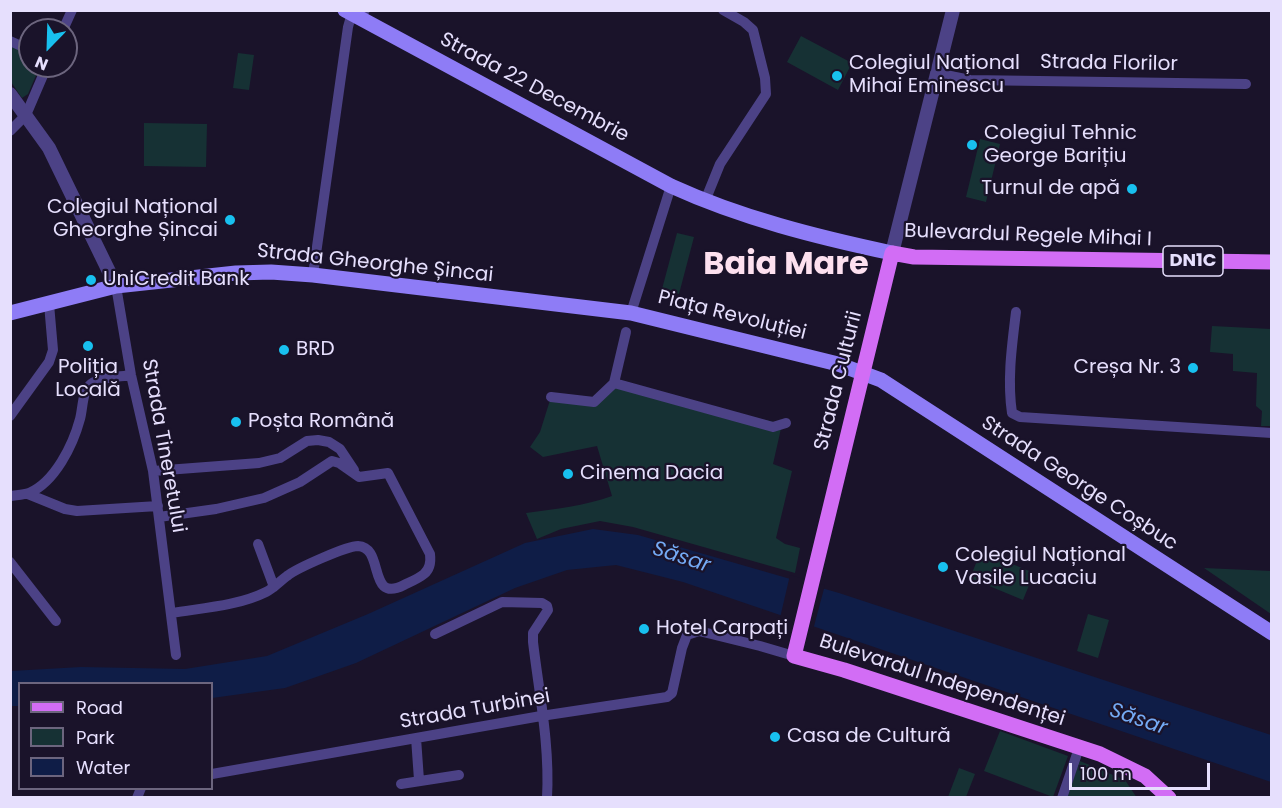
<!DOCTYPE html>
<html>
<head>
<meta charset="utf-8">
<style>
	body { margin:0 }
	#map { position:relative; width:1282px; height:808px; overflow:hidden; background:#1a132a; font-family:Poppins,sans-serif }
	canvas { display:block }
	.frame { position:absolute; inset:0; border:12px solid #e6dffd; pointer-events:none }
	.legend { position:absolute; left:18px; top:682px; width:195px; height:108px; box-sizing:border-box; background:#1a132a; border:2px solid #6c657e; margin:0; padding:8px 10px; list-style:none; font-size:18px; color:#e6dffd }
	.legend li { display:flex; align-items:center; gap:12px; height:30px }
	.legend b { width:30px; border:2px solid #6c657e }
	.north { position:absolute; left:18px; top:18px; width:60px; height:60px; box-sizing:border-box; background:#1a132a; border:2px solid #6c657e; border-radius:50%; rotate:203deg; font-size:16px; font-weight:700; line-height:24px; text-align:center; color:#e6dffd }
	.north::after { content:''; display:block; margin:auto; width:21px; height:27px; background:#18c0ef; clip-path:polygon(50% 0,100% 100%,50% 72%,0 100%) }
	.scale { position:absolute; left:1069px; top:763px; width:141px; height:27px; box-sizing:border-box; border:3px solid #e6dffd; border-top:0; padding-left:8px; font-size:18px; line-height:21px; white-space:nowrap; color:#e6dffd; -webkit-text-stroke:4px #1a132a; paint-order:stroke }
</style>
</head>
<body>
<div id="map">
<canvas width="1282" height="808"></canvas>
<div class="frame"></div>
<ul class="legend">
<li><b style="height:8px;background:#d26df5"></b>Road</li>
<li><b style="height:16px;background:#163134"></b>Park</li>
<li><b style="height:16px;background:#0f1d47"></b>Water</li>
</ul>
<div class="north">N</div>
<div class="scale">100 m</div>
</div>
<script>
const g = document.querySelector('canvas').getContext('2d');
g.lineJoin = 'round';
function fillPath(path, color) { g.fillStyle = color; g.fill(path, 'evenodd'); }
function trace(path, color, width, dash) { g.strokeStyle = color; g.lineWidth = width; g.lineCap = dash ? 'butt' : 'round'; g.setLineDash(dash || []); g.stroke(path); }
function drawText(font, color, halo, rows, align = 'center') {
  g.font = font + ' Poppins,sans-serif'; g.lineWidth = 4.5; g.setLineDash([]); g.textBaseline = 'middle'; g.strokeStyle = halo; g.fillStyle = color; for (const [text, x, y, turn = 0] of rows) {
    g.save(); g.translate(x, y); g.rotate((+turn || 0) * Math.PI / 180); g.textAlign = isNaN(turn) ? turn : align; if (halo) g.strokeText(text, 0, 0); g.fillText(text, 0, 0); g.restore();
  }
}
const green = new Path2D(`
	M801,36l51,27 -14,27 -51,-28z
	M10,44l20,9v13h10l-12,28 -6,4 -11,-16z
	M238,53l16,2 -5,35 -16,-2z
	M144,123l63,1 -1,43 -62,-1z
	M980,139l20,5 -14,58 -20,-5z
	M677,233l17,4 -15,57 -17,-5z
	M1212,326l59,3v97h-10l1,-15 -6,-5 1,-33 -24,-2v-17l-23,-2z
	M614,383l168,41 -9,40 19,7 -16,67 9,6 15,4 -5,25 -162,-46 -33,-6 -39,8 -24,10 -11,-26c30,-4 58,-7 86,-17l-15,-50 -54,11 -13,-10 10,-15 11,-35 43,5z
	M981,551l53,22 -11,27 -53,-22z
	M1204,568l67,3v43z
	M1088,614l21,6 -11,38 -21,-7z
	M1000,731l68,25 -15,41 -69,-26z
	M1080,761l45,19 12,18h-71z
	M959,768l16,6 -9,23h-18z`);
const water = new Path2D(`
	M593,529l45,6 201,58 432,142v47l-588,-200 -67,-17 -49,5 -52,18 -159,75 -71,25 -73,10v-14h-192l-1,22h-8v-35l70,-4 104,2 82,-13 101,-42 157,-71z`);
const pier = new Path2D(`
	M790,575l35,10 -12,45 -33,-12z`);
const minor = new Path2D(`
	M63,30l9,-20
	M10,41l20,9
	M936,73l34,7 276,4
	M10,131l16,-16 21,-49
	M705,201l15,-37 46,-70 -1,-16 -12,-48 -9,-8 -21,-12
	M313,275l35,-248 2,-7 12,-5 3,-5
	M116,286l15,89 22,96 23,184
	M1016,312c-4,33 -9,67 -4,101l8,4 252,16
	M631,313l40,-127
	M614,383l12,-51
	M551,397l43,5 20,-19 159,44 13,-4
	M10,416l39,-54 4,-12 -4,-46
	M153,471l106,-8 21,-5 27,-17 11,-1 11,2 11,7 14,21
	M28,494l37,15 12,2 81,-5
	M10,496c6,-1 13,-1 19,-3 26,-11 44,-48 51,-74 3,-11 2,-28 11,-35 9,-7 29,-7 40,-9
	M159,517l57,-8 48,-11 36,-16 32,-21 7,2 20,14 29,-4 42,81c1,8 0,15 -6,20 -6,5 -14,8 -20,11 -37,19 -19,-38 -46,-39 -11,0 -61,22 -71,30 -7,5 -13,12 -21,16 -28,14 -64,16 -94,21
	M258,544l16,43
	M10,562l46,59
	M435,634l67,-32 40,1 5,3 1,4 -15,23v9c6,51 17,103 14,156
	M416,738l3,42
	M212,774l329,-58 126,-19 5,-4 10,-45 5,-13 12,-4 61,15 34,10
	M401,784l58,-9
	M137,798l4,-10
	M1062,798l17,-50`);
const tertiary = new Path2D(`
	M10,94l39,54 67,138
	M892,253l61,-243`);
const secondary = new Path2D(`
	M345,10l326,176c70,32 146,51 221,67
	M10,313l106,-27 120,-13 35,-1 42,3 318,38 207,51 43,16 391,253`);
const primary = new Path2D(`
	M1169,798l-24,-22 -45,-22 -256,-84 -50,-14 98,-403 22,4 358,5`);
const markers = [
	[837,76,6,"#18c0ef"],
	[972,145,6,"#18c0ef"],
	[1132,189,6,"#18c0ef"],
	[230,220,6,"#18c0ef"],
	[91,280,6,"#18c0ef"],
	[88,346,6,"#18c0ef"],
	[284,350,6,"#18c0ef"],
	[1193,368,6,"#18c0ef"],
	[236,422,6,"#18c0ef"],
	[568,474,6,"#18c0ef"],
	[943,567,6,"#18c0ef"],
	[644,629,6,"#18c0ef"],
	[775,737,6,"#18c0ef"]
];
const shields = [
	[1193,261,60]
];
const shieldNames = [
	["DN1C",1193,261]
];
const poiNames = [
	["Colegiul Național",849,64],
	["Mihai Eminescu",849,87],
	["Colegiul Tehnic",984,134],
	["George Barițiu",984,157],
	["Turnul de apă",1120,189,"right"],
	["Colegiul Național",218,208,"right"],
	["Gheorghe Șincai",218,231,"right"],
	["UniCredit Bank",103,280],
	["BRD",296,350],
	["Poliția",88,368,"center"],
	["Locală",88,391,"center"],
	["Creșa Nr. 3",1181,368,"right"],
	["Poșta Română",248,422],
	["Cinema Dacia",580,474],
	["Colegiul Național",955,556],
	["Vasile Lucaciu",955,579],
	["Hotel Carpați",656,629],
	["Casa de Cultură",787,737]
];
const streetNames = [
	["Strada Florilor",1109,64,1],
	["Strada 22 Decembrie",534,88,28],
	["Bulevardul Regele Mihai I",1028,236,2],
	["Strada Gheorghe Șincai",375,264,6],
	["Piața Revoluției",732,316,14],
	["Strada Culturii",839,381,-76],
	["Strada Tineretului",163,446,80],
	["Strada George Coșbuc",1079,484,33],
	["Bulevardul Independenței",942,681,18],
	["Strada Turbinei",475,710,-10]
];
const waterNames = [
	["Săsar",681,558,18],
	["Săsar",1138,720,19]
];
const townNames = [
	["Baia Mare",786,266]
];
fillPath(green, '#163134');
fillPath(water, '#0f1d47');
fillPath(pier, '#1a132a');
trace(minor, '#4c4286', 10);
trace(tertiary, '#4c4286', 14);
trace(secondary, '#8e7cf6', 15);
trace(primary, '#d26df5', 15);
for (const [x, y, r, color] of markers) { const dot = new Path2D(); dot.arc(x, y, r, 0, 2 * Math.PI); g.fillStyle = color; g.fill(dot); trace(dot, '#1a132a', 2); }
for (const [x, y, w] of shields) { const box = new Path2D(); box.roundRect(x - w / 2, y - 15, w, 30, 4.5); g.fillStyle = '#1a132a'; g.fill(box); trace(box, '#e6dffd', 1.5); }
drawText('bold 18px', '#e6dffd', null, shieldNames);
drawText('20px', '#e6dffd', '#1a132a', poiNames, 'left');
drawText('20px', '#e6dffd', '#1a132a', streetNames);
drawText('italic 21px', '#74aaf5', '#1a132a', waterNames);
drawText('bold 32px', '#fde0ef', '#1a132a', townNames);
</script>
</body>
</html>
